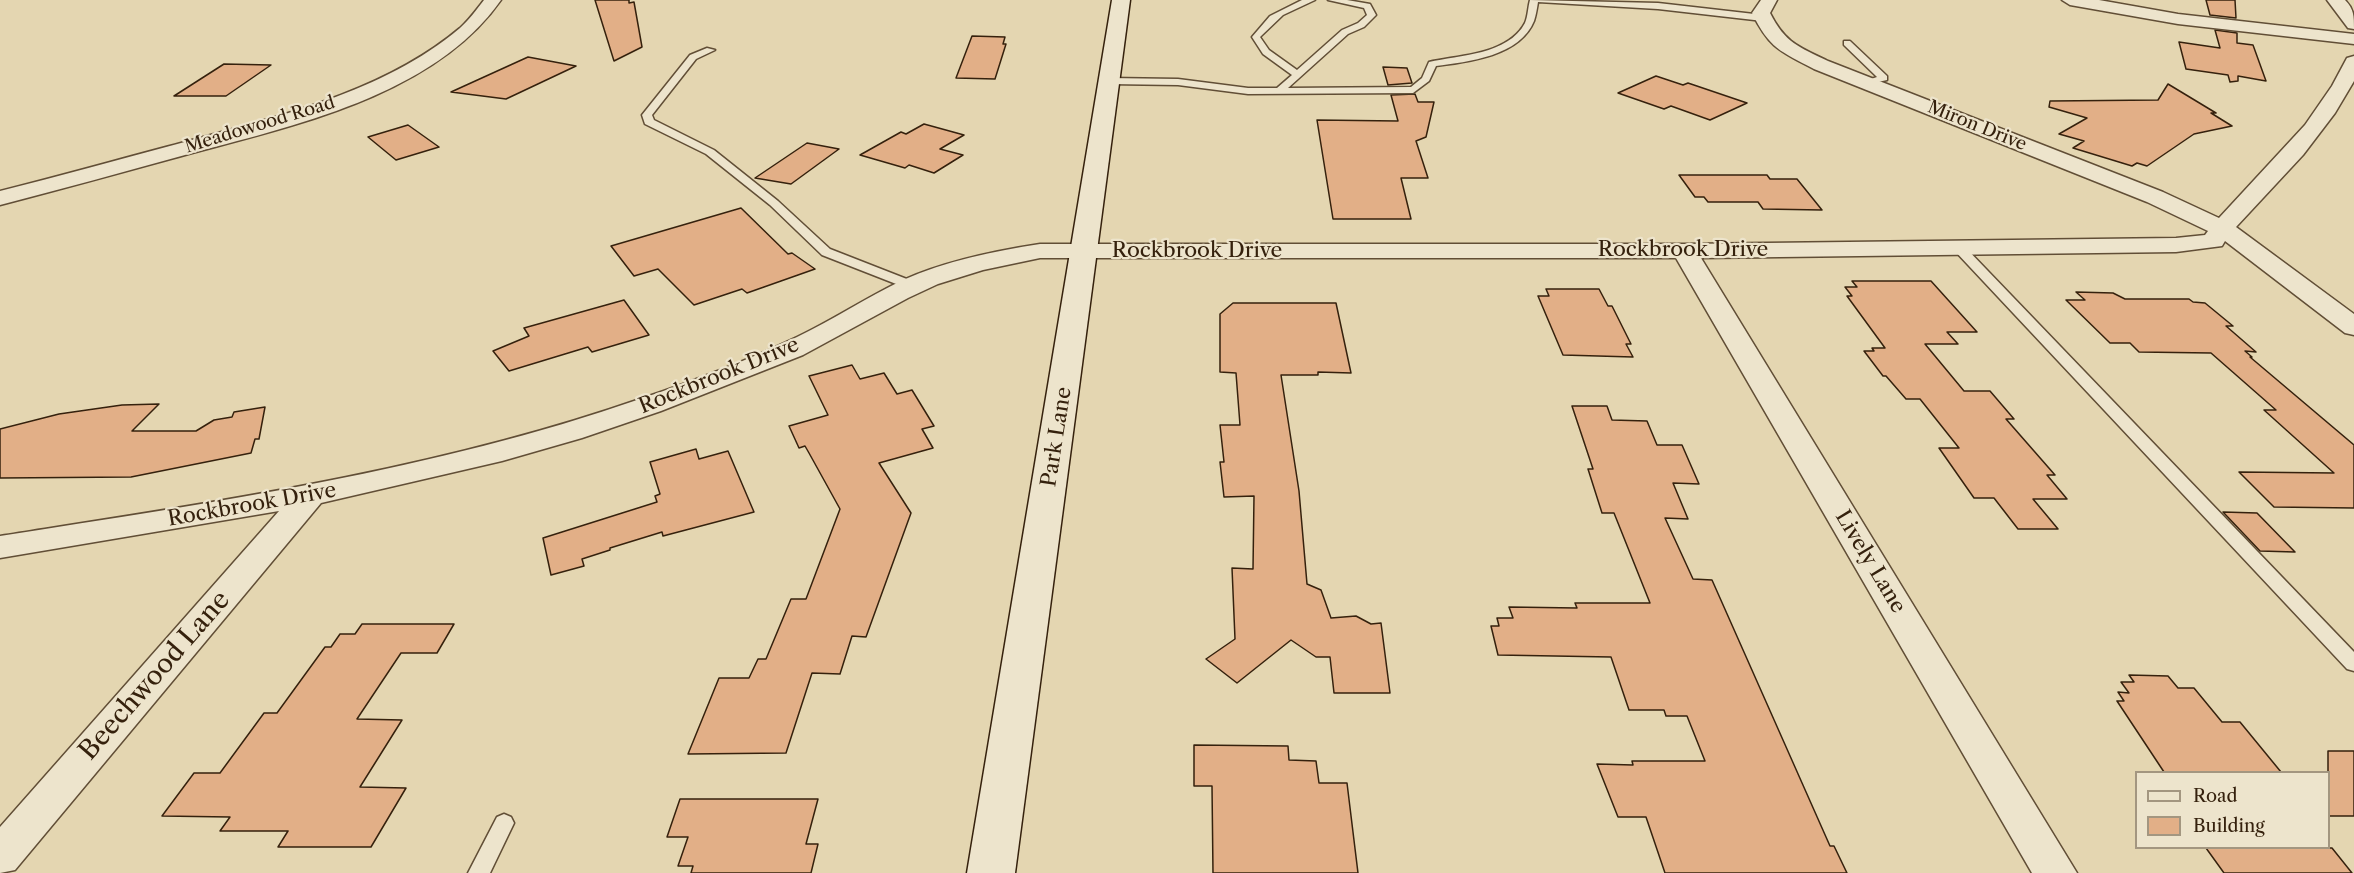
<!DOCTYPE html>
<html>
<head>
<meta charset="utf-8">
<style>
	body { margin:0 }
	#map { position:relative; width:2354px; height:873px; overflow:hidden; background:#e4d6b1; font-family:"Libre Caslon Text",serif }
	canvas { display:block }
	.legend { position:absolute; left:2135px; top:771px; width:195px; height:78px; box-sizing:border-box; background:#ede4cc; border:2px solid #a39680; margin:0; padding:8px 10px; list-style:none; font-size:18px; color:#35210d }
	.legend li { display:flex; align-items:center; gap:12px; height:30px }
	.legend b { width:30px; border:2px solid #a39680 }
</style>
</head>
<body>
<div id="map">
<canvas width="2354" height="873"></canvas>
<ul class="legend">
<li><b style="height:8px;background:#ede4cc"></b>Road</li>
<li><b style="height:16px;background:#e2af87"></b>Building</li>
</ul>
</div>
<script>
const g = document.querySelector('canvas').getContext('2d');
g.lineJoin = 'round';
function fillPath(path, color) { g.fillStyle = color; g.fill(path, 'evenodd'); }
function trace(path, color, width, dash) { g.strokeStyle = color; g.lineWidth = width; g.lineCap = dash ? 'butt' : 'round'; g.setLineDash(dash || []); g.stroke(path); }
function drawText(font, color, halo, rows, align = 'center') {
  g.font = font + ' "Libre Caslon Text",serif'; g.lineWidth = 4.5; g.setLineDash([]); g.textBaseline = 'middle'; g.strokeStyle = halo; g.fillStyle = color; for (const [text, x, y, turn = 0] of rows) {
    g.save(); g.translate(x, y); g.rotate((+turn || 0) * Math.PI / 180); g.textAlign = isNaN(turn) ? turn : align; if (halo) g.strokeText(text, 0, 0); g.fillText(text, 0, 0); g.restore();
  }
}
const building = new Path2D(`
	M595,0h34v3l5,-1 8,45 -28,14z
	M2206,0h29l1,18 -26,-3z
	M2215,30l22,3v10l16,2 13,36 -28,-5v5l-8,1 -2,-7 -42,-6 -7,-27 41,6z
	M972,36l33,1 -2,7h3l-11,35 -39,-1z
	M528,57l48,9 -70,33 -55,-7z
	M224,64l47,1 -45,31h-52z
	M1383,67l24,1 5,15 -24,2z
	M1656,76l27,9 5,-2 59,20 -37,17 -39,-14 -7,3 -46,-16z
	M2168,84l48,29h-5l21,13 -38,8 -47,32 -10,-3 -5,3 -59,-18 11,-7 -25,-7 28,-16 -38,-11 1,-6 108,-1z
	M1415,94l3,8h16l-8,35 -10,4 12,37h-27l10,41h-78l-16,-99 81,1 -7,-26z
	M924,124l40,11 -24,14 23,6 -29,18 -25,-8 -4,3 -45,-13 41,-23 5,2z
	M408,125l31,22 -43,13 -28,-23z
	M807,143l32,6 -48,35 -36,-6z
	M1679,175h88l3,4h27l25,31 -59,-1 -5,-7h-50l-4,-5h-9z
	M741,208l47,46 4,-1 23,16 -68,24 -5,-4 -48,16 -36,-36 -24,7 -23,-30z
	M1852,281h79l46,51h-30l11,12h-33l39,47h26l24,28h-8l49,56h-8l20,24h-34l25,30h-40l-24,-31h-20l-35,-50h20l-39,-49h-14l-20,-23h-3l-19,-25h10l-2,-3h13l-38,-52h5l-7,-9h12z
	M1546,289h53l9,17h4l19,38h-5l7,13 -70,-2 -25,-59h11z
	M2076,292l37,1 12,6h64l4,3 12,1 28,23h-7l30,26 -11,-1 7,6h-2l104,88v63l-80,-1 -35,-35 95,1 -70,-63h12l-65,-57 -72,-1 -9,-9h-20l-44,-43h19z
	M624,300l25,35 -57,17 -4,-5 -79,24 -16,-20 36,-15 -5,-8z
	M1233,303h103l15,70 -33,-1v3h-37l18,116 8,93 14,6 10,28 25,-2 15,8 10,-1 9,70h-56l-4,-36h-14l-25,-17 -54,43 -31,-24 29,-20 -3,-71 21,1 1,-73 -30,1 -4,-35h4l-4,-37h20l-4,-52 -16,-1v-58z
	M852,365l8,14 24,-6 13,21 15,-4 22,36 -12,3 11,19 -54,15 32,50 -45,124 -14,-1 -12,38 -28,-1 -26,80 -98,1 31,-76h30l9,-19h8l25,-60h15l34,-90 -31,-56 -4,-7 -6,2 -10,-22 39,-11 -19,-39z
	M159,404l-27,27h64l18,-11 18,-3 2,-5 31,-5 -6,32h-4l-4,14 -120,24 -131,1v-49l59,-15 63,-9z
	M1572,406h35l5,14 35,1 10,24h25l17,39 -26,-1 15,36 -23,-1 28,61 19,1 118,266h4l13,27h-182l-19,-56h-28l-21,-53 36,1 -1,-4h73l-18,-45h-21l-2,-6h-35l-18,-53 -113,-2 -7,-29h8l-2,-8h16l-4,-11 68,1 -2,-5h75l-36,-90h-12l-14,-44h5z
	M696,449l3,10 29,-8 26,61 -91,24 -1,-4 -52,16v2l-28,9 2,7 -33,9 -8,-37 114,-36 -2,-6 5,-2 -10,-32z
	M2223,512l34,1 38,39 -35,-1z
	M362,624h92l-17,29h-36l-44,66 45,1 -42,67 46,1 -35,59h-93l10,-16h-68l10,-14 -68,-1 32,-43h26l44,-60h13l48,-66h6l9,-13h15z
	M2129,675l39,1 10,12h16l28,34h18l41,50h-117l-47,-71h7l-6,-9 11,1 -8,-11h13z
	M1194,745l94,1 1,14 27,1 3,22h28l11,90h-145l-1,-87h-18z
	M2328,751h26v65h-26z
	M680,799h138l-12,45h12l-7,29h-120l2,-7h-15l10,-29h-21z
	M2206,848h126l20,25h-128z`);
const lane = new Path2D(`
	M1302,0h13l-32,15 -23,22 9,13 28,20 45,-40 16,-7 9,-8 -3,-7 -36,-8h19l23,4 6,11 -12,12 -16,7 -60,54 123,-1 11,-9 7,-16c30,-7 79,-7 96,-39 3,-7 3,-16 5,-23l128,3 105,12 4,3 -4,3 -105,-12 -120,-7c-1,6 -2,13 -4,19 -14,35 -66,41 -98,45l-7,15 -16,12 -165,1 -70,-9 -69,-1 -5,-3 5,-3 69,1 70,9h29l15,-13 -29,-21 -11,-17 18,-21z
	M1844,41h6l37,35v4l-22,5v-4l12,-4 -33,-32z
	M707,48l8,2 -19,9 -44,56 2,5 60,30 64,51 52,48 87,34 2,3 -2,3h-8l-87,-34 -52,-50 -64,-51 -61,-30 -3,-9 48,-60z
	M1958,243l4,1 392,408v19l-7,-2 -393,-419v-6z
	M504,814l7,3 3,6 -24,50h-22l29,-56z`);
const street = new Path2D(`
	M484,0h17c-67,96 -209,126 -316,155 -62,17 -123,34 -185,50v-14c60,-15 120,-32 181,-48 95,-26 202,-50 279,-115 9,-8 17,-19 24,-28z
	M1761,0h16l-7,13c15,30 29,34 58,48l335,131 56,26 86,-93 27,-39 15,-28 7,-2v25l-19,32 -32,42 -67,72 118,87v21l-9,-2 -120,-92 -3,5 -46,6 -475,6 376,615h-45l-356,-615h-636l-57,12 -45,14 -30,14 -105,57 -142,56 -79,27 -80,23 -181,42 -306,367 -15,3v-46l279,-316 -279,47v-22c216,-34 433,-65 640,-137 53,-18 106,-38 157,-62 36,-17 70,-40 106,-57 43,-19 91,-29 137,-36h644l492,-6 29,-3 3,-4 -61,-29 -333,-133c-34,-18 -44,-20 -62,-56z
	M2062,0h37l79,14 176,20v10l-176,-20 -108,-19z
	M2327,0h18c9,9 9,16 9,29l-6,-1z`);
const secondary = new Path2D(`
	M1112,0h18l-115,873h-48z`);
const farStreetnames = [
	["Meadowood Road",260,125,-17],
	["Miron Drive",1977,126,22]
];
const streetNames = [
	["Rockbrook Drive",1683,250],
	["Rockbrook Drive",1197,251],
	["Rockbrook Drive",719,376,-22],
	["Park Lane",1057,437,-81],
	["Rockbrook Drive",252,505,-10],
	["Lively Lane",1870,562,59]
];
const nearStreetnames = [
	["Beechwood Lane",155,676,-49]
];
fillPath(building, '#e2af87');
trace(building, '#35210d', 1.5);
trace(lane, '#614e36', 3);
trace(street, '#614e36', 3);
trace(secondary, '#35210d', 3);
fillPath(lane, '#ede4cc');
fillPath(street, '#ede4cc');
fillPath(secondary, '#ede4cc');
drawText('18px', '#35210d', '#ede4cc', farStreetnames);
drawText('21px', '#35210d', '#ede4cc', streetNames);
drawText('26px', '#35210d', '#ede4cc', nearStreetnames);
</script>
</body>
</html>
